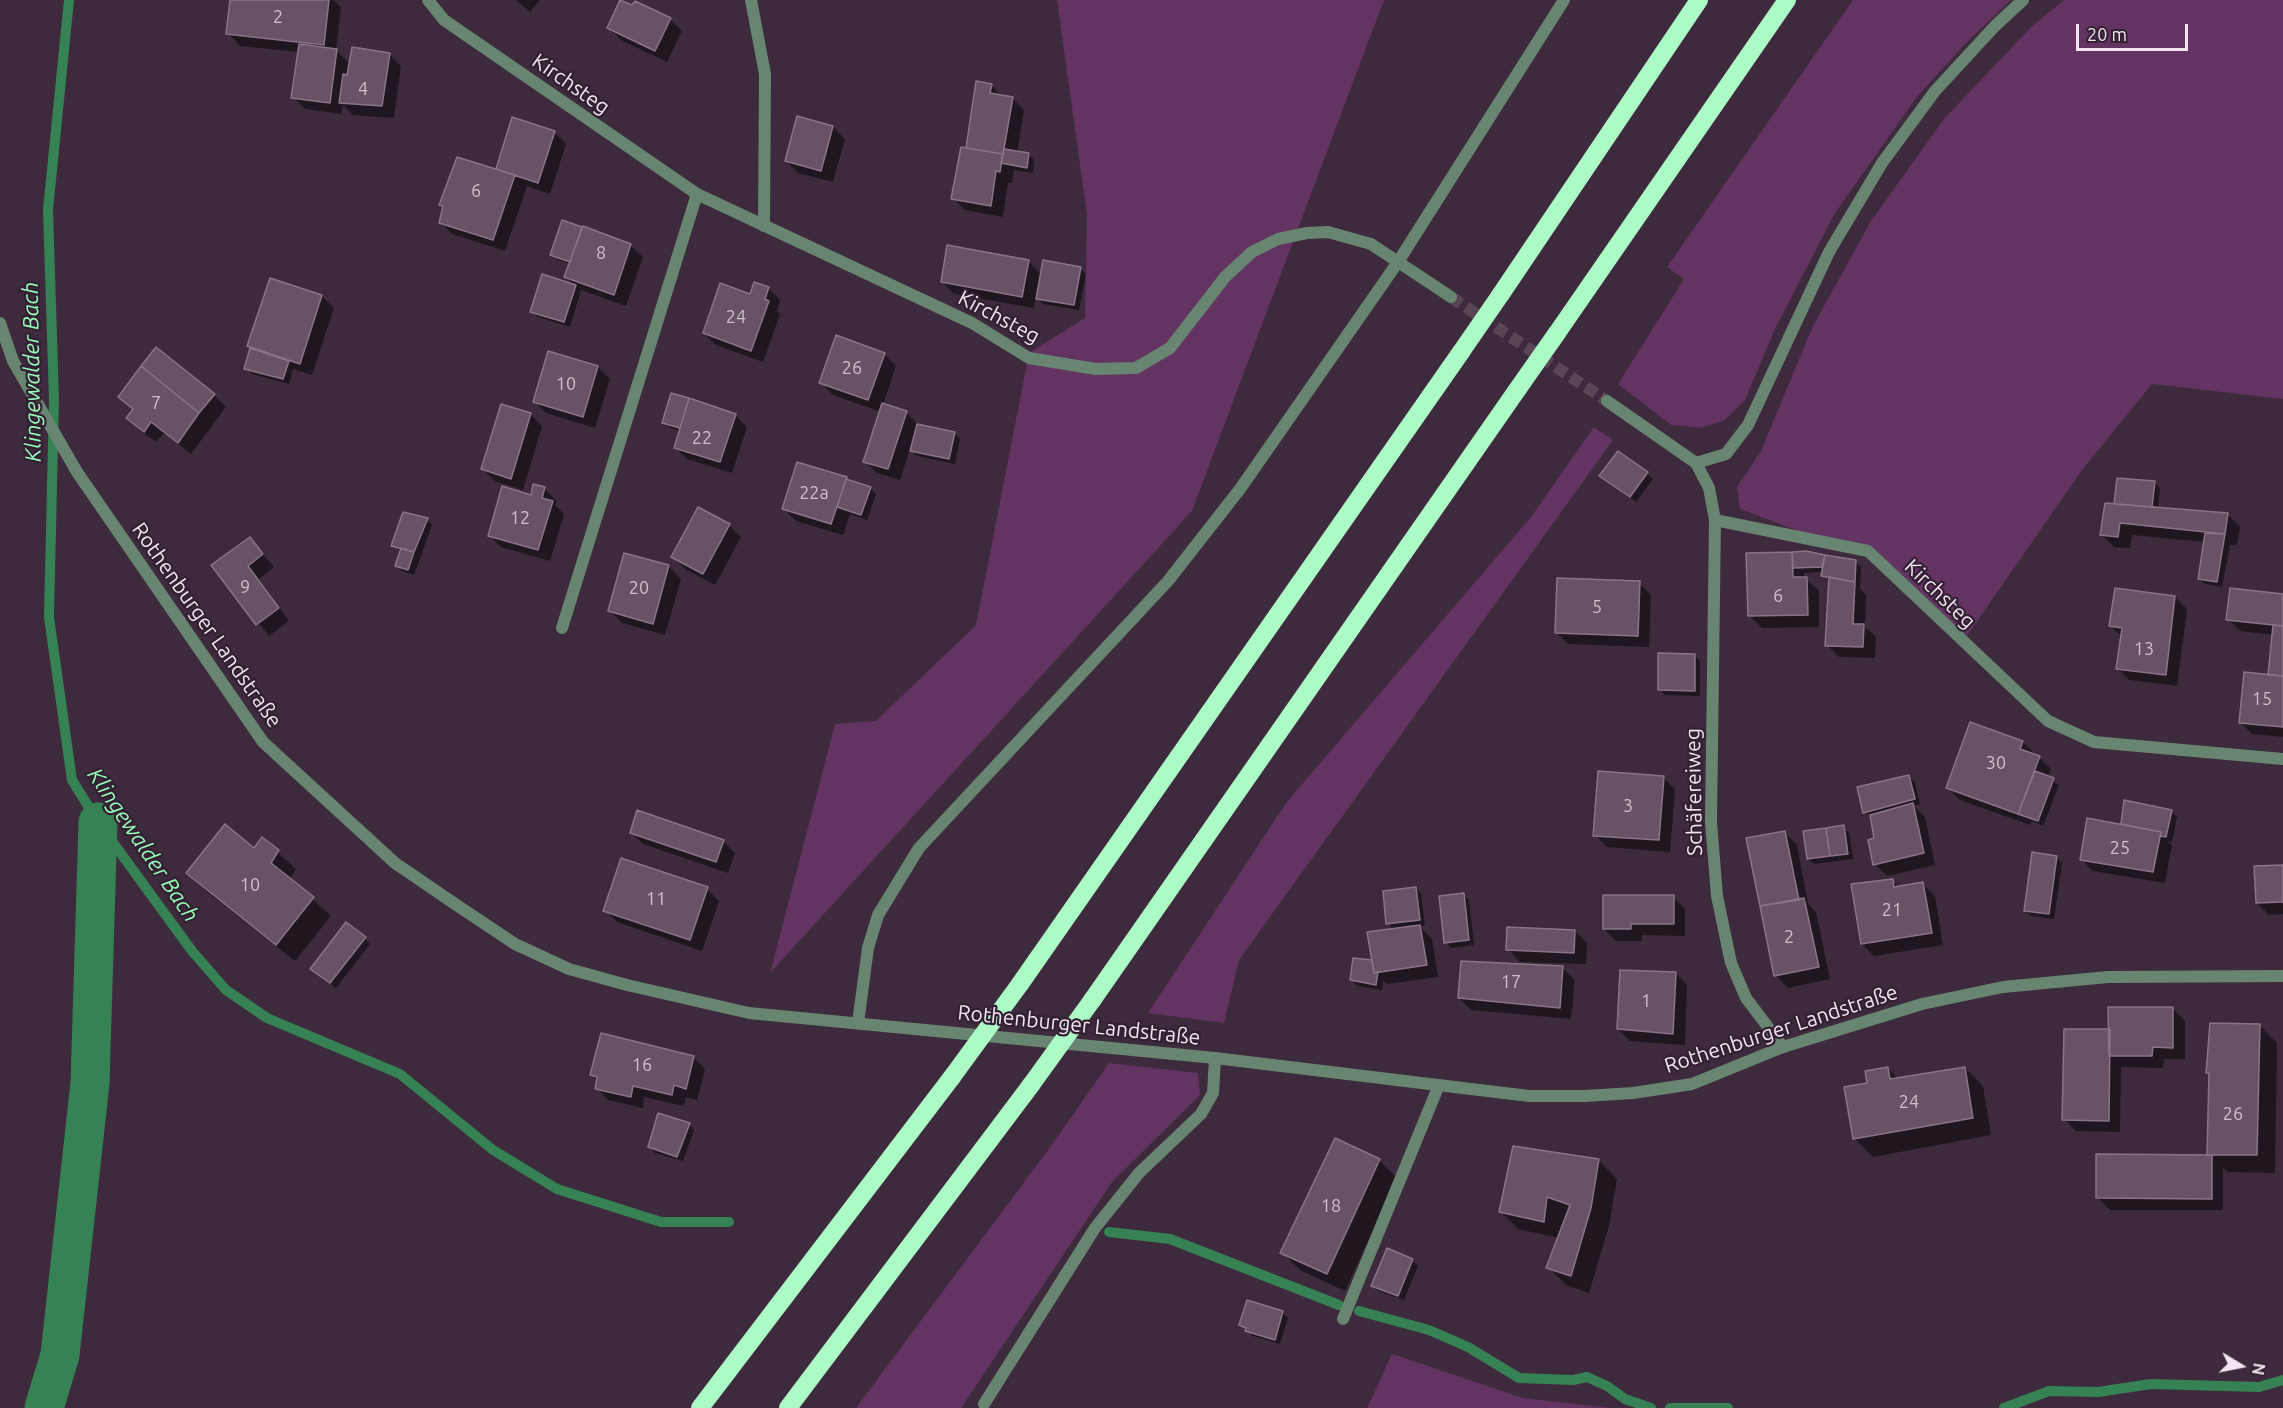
<!DOCTYPE html>
<meta charset="utf-8">
<style>
body{margin:0}
#map{position:relative;width:2283px;height:1408px;overflow:hidden;background:#3d2a3c;font-family:Ubuntu,sans-serif}
canvas{display:block}
.north{position:absolute;left:2211px;top:1336px;width:60px;height:60px;-webkit-text-stroke:4px #332032;paint-order:stroke;rotate:100deg;font-size:16px;font-weight:700;line-height:24px;text-align:center;color:#f2e5f1}
.north::after{content:'';display:block;margin:auto;width:21px;height:27px;background:#f2e5f1;clip-path:polygon(50% 0,100% 100%,50% 72%,0 100%)}
.scale{position:absolute;left:2076px;top:24px;width:112px;height:27px;box-sizing:border-box;border:3px solid #f2e5f1;border-top:0;padding-left:8px;font-size:18px;line-height:21px;white-space:nowrap;color:#f2e5f1;-webkit-text-stroke:4px #332032;paint-order:stroke}
</style>
<div id="map">
<canvas width="2283" height="1408"></canvas>
<div class="north">N</div>
<div class="scale">20 m</div>
</div>
<script>
const g = document.querySelector('canvas').getContext('2d');
g.lineJoin = 'round';
function fillPath(path, color) {
  g.fillStyle = color;
  g.fill(path, 'evenodd');
}
function toPath(rows) {
  const path = new Path2D();
  for (const r of rows) {
    path.moveTo(r[0], r[1]);
    for (let i = 2; i < r.length; i += 2) path.lineTo(r[i], r[i + 1]);
  }
  return path;
}
function strokePath(path, color, width, dash) {
  g.strokeStyle = color;
  g.lineWidth = width;
  g.lineCap = dash ? 'butt' : 'round';
  g.setLineDash(dash || []);
  g.stroke(path);
}
function drawText(font, color, halo, rows, align = 'center') {
  g.font = font + ' Ubuntu,sans-serif';
  g.lineWidth = 4.5;
  g.setLineDash([]);
  g.textBaseline = 'middle';
  g.strokeStyle = halo;
  g.fillStyle = color;
  for (const [text, x, y, turn = 0] of rows) {
    g.save();
    g.translate(x, y);
    g.rotate((+turn || 0) * Math.PI / 180);
    g.textAlign = isNaN(turn) ? turn : align;
    if (halo) g.strokeText(text, 0, 0);
    g.fillText(text, 0, 0);
    g.restore();
  }
}
fillPath(toPath([
 [1057,0,1384,0,1192,511,770,973,835,724,876,721,976,625,1029,353,1085,318,1087,215],
 [1853,0,2011,0,1965,44,1916,98,1835,213,1775,329,1745,400,1725,420,1701,428,1671,425,1618,384,1684,279,1667,267],
 [2064,0,2283,0,2283,399,2152,384,2082,470,1962,643,1868,551,1842,547,1740,509,1737,487,1761,451,1812,328,1871,221,1944,119,2031,27],
 [1594,427,1613,440,1239,960,1224,1023,1148,1013,1286,803,1531,517],
 [1109,1063,1198,1073,1200,1095,1112,1182,961,1408,856,1408,1051,1146],
 [1392,1354,1523,1398,1611,1408,1367,1408]
]), '#633362');
fillPath(toPath([
 [232,0,333,0,341,7,336,50,350,64,389,54,401,66,394,118,353,115,343,105,341,114,305,109,293,97,299,52,240,46,228,33],
 [516,0,540,0,530,12],
 [670,19,682,31,667,62,621,40,609,28],
 [991,85,1002,97,1012,98,1024,110,1017,153,1029,155,1034,160,1033,173,1014,170,1012,183,1008,183,1003,217,965,210,953,198],
 [513,119,554,132,566,144,550,194,527,186,505,251,452,234,440,222,444,208,440,204,497,171],
 [833,127,845,139,833,182,798,173,786,161],
 [563,222,630,245,643,257,626,306,581,290,570,327,538,317,532,311,575,286,566,277,570,264,557,260,552,254],
 [1028,261,1042,275,1080,268,1086,274,1079,310,1043,304,1036,297,1034,308,954,294,942,282],
 [271,280,322,296,334,308,312,375,293,369,289,384,252,374,246,368,251,349,249,346],
 [768,288,780,300,777,311,780,314,763,362,716,345,704,333,751,296],
 [549,352,598,367,610,379,595,428,546,413,534,401],
 [884,354,896,366,883,405,906,412,918,425,955,434,960,439,955,464,917,456,910,449,900,480,877,473,865,461,881,412,833,395,821,383],
 [214,395,226,407,191,454,164,433,156,442,140,430,128,418,133,410,120,397],
 [688,400,735,415,747,427,732,473,687,459,675,447,680,431,670,428,664,423],
 [530,414,542,426,523,490,495,481,483,469],
 [1647,473,1653,479,1636,502,1601,476],
 [846,478,870,488,876,494,867,520,850,514,843,535,796,521,784,509],
 [2154,482,2160,488,2158,509,2228,515,2240,527,2237,545,2230,545,2222,587,2205,584,2199,578,2205,542,2132,535,2130,548,2114,547,2102,535,2116,506],
 [535,486,545,489,557,501,555,505,564,514,550,561,501,547,489,535,532,497],
 [699,509,729,525,741,537,715,585,685,569,673,557],
 [427,520,432,525,414,575,402,571,396,565,401,551,393,545],
 [250,539,274,567,259,579,289,621,269,636,213,566],
 [1806,553,1855,562,1861,567,1860,589,1866,595,1865,627,1876,637,1875,658,1839,657,1827,645,1830,581,1823,572,1804,573,1804,578,1819,590,1819,627,1762,628,1750,616,1791,554],
 [625,554,669,567,681,579,665,635,622,623,610,611],
 [1639,583,1651,595,1649,647,1568,644,1556,632],
 [2283,595,2283,737,2252,734,2240,722,2270,676,2274,635,2240,631,2228,619],
 [2175,597,2187,609,2177,686,2129,680,2117,668,2122,637,2111,626],
 [1695,656,1700,661,1700,696,1665,695,1660,690],
 [1971,724,2023,742,2051,769,2048,778,2059,785,2043,826,2032,821,2030,825,1960,800,1948,788],
 [1663,777,1675,789,1670,852,1607,847,1595,835],
 [1909,777,1915,782,1920,804,1914,806,1925,817,1935,865,1887,876,1875,864,1876,839,1872,817,1864,812],
 [2171,811,2177,817,2172,842,2168,841,2172,845,2165,883,2093,871,2081,859,2125,826,2122,823],
 [1843,827,1849,833,1853,859,1814,864,1808,859],
 [631,832,723,841,735,853,728,873,643,844],
 [1785,833,1797,845,1808,904,1816,912,1830,979,1788,988,1776,976],
 [263,839,296,869,290,879,331,916,295,961,206,891,188,873,254,850],
 [2056,857,2062,863,2054,919,2031,916,2025,911],
 [2283,866,2283,914,2269,915,2257,903],
 [1892,880,1899,887,1923,884,1935,896,1943,945,1874,956,1862,944],
 [1416,888,1421,894,1425,925,1419,926,1432,939,1438,977,1387,984,1383,980,1382,990,1357,986,1352,980,1371,962,1394,930,1388,923],
 [707,889,719,901,702,951,617,922,605,910],
 [1463,894,1469,900,1474,945,1451,948,1446,942],
 [1673,897,1685,909,1685,936,1642,935,1642,941,1616,941,1604,929],
 [1575,931,1587,943,1586,964,1520,962,1508,949],
 [365,939,370,944,336,988,318,974],
 [1563,968,1575,980,1571,1019,1471,1010,1459,998],
 [1675,973,1687,985,1685,1045,1630,1041,1618,1029],
 [2173,1009,2185,1021,2185,1059,2164,1059,2163,1068,2121,1067,2120,1132,2076,1131,2064,1119,2110,1030],
 [2259,1025,2277,1043,2275,1173,2227,1172,2223,1168,2223,1210,2110,1210,2098,1198,2209,1156,2211,1076,2207,1072],
 [693,1057,705,1069,697,1100,686,1097,684,1106,644,1097,643,1108,608,1100,596,1088,598,1082,591,1075],
 [1965,1068,1983,1086,1991,1135,1873,1157,1855,1139,1846,1088,1868,1084,1888,1069,1899,1079],
 [689,1124,694,1130,683,1161,655,1153,649,1147],
 [1336,1140,1379,1160,1397,1178,1345,1291,1300,1270,1282,1252],
 [1599,1161,1617,1179,1609,1226,1589,1293,1566,1285,1548,1267,1559,1238,1518,1229,1500,1211],
 [1412,1260,1418,1266,1404,1300,1378,1291,1372,1286],
 [1282,1312,1288,1318,1280,1344,1253,1336,1241,1325]
]), '#0007');
strokePath(toPath([
 [69,0,48,210,54,400,49,617,72,780,98,822,192,951,226,990,267,1018,400,1074,493,1150,557,1189,661,1222,729,1222],
 [1109,1232,1170,1239,1339,1305],
 [1359,1311,1429,1330,1468,1347,1519,1378,1573,1380,1587,1377,1607,1386,1625,1399,1651,1408],
 [1670,1408,1728,1408],
 [2004,1408,2049,1391,2098,1392,2151,1384,2259,1387,2283,1380]
]), '#368254', 10);
strokePath(toPath([
 [44,1408,60,1355,90,1083,98,822]
]), '#368254', 39);
const building = toPath([
 [230,0,329,0,324,45,226,34,230,0],
 [620,0,632,5,635,1,671,18,655,51,607,28,620,0],
 [299,44,337,49,330,103,291,98,299,44],
 [352,47,390,53,382,106,339,103,343,74,347,75,352,47],
 [976,81,992,84,990,93,1013,97,1003,154,966,148,976,81],
 [797,116,833,126,821,171,785,161,797,116],
 [512,117,555,131,538,183,496,169,512,117],
 [961,147,1003,154,1000,172,996,171,991,206,951,199,961,147],
 [1004,149,1029,153,1027,168,1001,163,1004,149],
 [457,157,515,175,493,240,439,223,443,206,439,205,457,157],
 [562,220,582,227,570,262,550,255,562,220],
 [583,226,631,244,614,295,564,277,583,226],
 [947,245,1029,260,1022,297,941,282,947,245],
 [1043,260,1081,267,1074,305,1036,299,1043,260],
 [542,274,576,285,564,322,530,312,542,274],
 [270,278,322,295,300,364,247,346,270,278],
 [754,282,769,287,765,299,769,301,751,351,703,333,720,283,750,294,754,282],
 [836,335,885,353,868,400,819,383,836,335],
 [156,347,215,394,199,413,141,366,156,347],
 [250,348,289,361,283,379,244,369,250,348],
 [548,351,598,366,583,417,533,402,548,351],
 [141,366,199,413,178,443,151,422,144,432,126,418,133,409,118,397,141,366],
 [671,393,689,398,680,428,662,423,671,393],
 [689,398,736,414,720,462,674,448,689,398],
 [882,403,907,411,888,469,863,462,882,403],
 [501,404,531,413,511,479,481,469,501,404],
 [917,424,955,432,949,459,910,451,917,424],
 [1618,451,1648,472,1630,497,1599,476,1618,451],
 [797,462,847,477,831,524,782,509,797,462],
 [2117,478,2155,481,2152,507,2114,504,2117,478],
 [846,479,871,487,861,515,837,507,846,479],
 [533,484,545,487,542,498,553,501,538,550,488,536,502,486,531,495,533,484],
 [2105,503,2228,513,2225,534,2120,523,2118,537,2100,535,2105,503],
 [698,507,730,524,703,574,671,557,698,507],
 [403,512,428,518,414,552,391,546,403,512],
 [2205,533,2225,534,2217,582,2198,579,2205,533],
 [250,537,263,554,248,566,279,608,256,625,211,565,250,537],
 [401,548,414,552,408,570,395,566,401,548],
 [1806,551,1825,555,1822,567,1793,568,1792,552,1806,551],
 [1792,552,1793,577,1807,577,1808,615,1748,616,1746,553,1792,552],
 [624,553,669,565,653,624,608,611,624,553],
 [1825,555,1856,560,1855,582,1821,576,1825,555],
 [1829,577,1855,582,1853,624,1864,624,1863,647,1825,646,1829,577],
 [1557,578,1640,581,1638,636,1555,633,1557,578],
 [2115,588,2175,596,2166,675,2116,669,2122,628,2109,626,2115,588],
 [2230,588,2283,594,2283,626,2226,620,2230,588],
 [2273,625,2283,626,2283,676,2268,675,2273,625],
 [1658,653,1695,654,1695,691,1658,690,1658,653],
 [2244,672,2283,676,2283,727,2239,723,2244,672],
 [1970,722,2023,741,2020,749,2040,756,2018,814,1946,788,1970,722],
 [1598,771,1664,776,1659,840,1593,836,1598,771],
 [2035,771,2054,778,2038,821,2018,814,2035,771],
 [1909,775,1915,799,1863,813,1857,787,1909,775],
 [2124,800,2172,810,2166,837,2160,836,2161,832,2121,824,2124,800],
 [1913,803,1924,853,1873,865,1868,840,1874,838,1870,815,1913,803],
 [637,810,724,840,716,862,630,833,637,810],
 [2087,818,2161,832,2153,872,2080,860,2087,818],
 [225,824,254,848,262,837,279,850,271,863,314,897,276,945,186,873,225,824],
 [1844,825,1848,854,1830,856,1826,828,1844,825],
 [1826,828,1830,856,1807,859,1803,831,1826,828],
 [1785,831,1799,900,1760,906,1746,838,1785,831],
 [2032,852,2057,856,2049,914,2024,911,2032,852],
 [621,858,708,887,690,940,603,911,621,858],
 [2283,865,2283,902,2256,903,2254,866,2283,865],
 [1893,879,1894,887,1923,882,1932,933,1861,944,1851,884,1893,879],
 [1416,887,1420,920,1386,924,1383,891,1416,887],
 [1464,893,1469,940,1444,943,1439,896,1464,893],
 [1603,895,1674,895,1674,924,1631,924,1631,929,1603,929,1603,895],
 [1804,898,1819,967,1774,976,1760,906,1804,898],
 [346,922,366,937,330,983,310,969,346,922],
 [1420,925,1427,965,1374,973,1367,932,1420,925],
 [1507,927,1575,930,1574,953,1506,950,1507,927],
 [1353,958,1372,960,1374,973,1378,972,1376,985,1350,980,1353,958],
 [1461,961,1563,966,1560,1008,1458,998,1461,961],
 [1620,970,1676,972,1673,1034,1617,1029,1620,970],
 [2108,1007,2173,1007,2173,1048,2153,1047,2152,1056,2109,1056,2108,1007],
 [2210,1023,2260,1024,2257,1155,2207,1155,2209,1073,2206,1073,2210,1023],
 [2064,1029,2110,1029,2109,1121,2062,1120,2064,1029],
 [601,1033,694,1056,686,1089,674,1085,672,1095,633,1086,631,1097,595,1089,597,1077,590,1075,601,1033],
 [1888,1067,1890,1079,1965,1067,1973,1118,1853,1139,1844,1087,1867,1083,1865,1071,1888,1067],
 [658,1113,690,1123,677,1157,648,1147,658,1113],
 [1335,1138,1380,1159,1327,1274,1280,1253,1335,1138],
 [1513,1146,1599,1159,1591,1208,1571,1276,1546,1268,1570,1205,1547,1197,1544,1222,1499,1212,1513,1146],
 [2096,1154,2212,1155,2212,1199,2096,1198,2096,1154],
 [1387,1248,1413,1259,1398,1296,1371,1286,1387,1248],
 [1247,1300,1283,1311,1275,1340,1245,1331,1246,1328,1239,1325,1247,1300]
]);
fillPath(building, '#675266');
strokePath(building, '#8b7489', 1.5);
strokePath(toPath([
 [1451,297,1607,401]
]), '#584657', 12, [12, 6]);
strokePath(toPath([
 [751,0,765,74,764,226],
 [1696,463,1726,454,1748,425,1829,252,1882,163,1935,91,1995,26,2023,0],
 [858,1023,868,948,878,915,919,848,1168,581,1240,489,1398,262,1564,0]
]), '#678570', 12);
strokePath(toPath([
 [428,0,444,20,697,194,972,323,1029,358,1096,369,1136,368,1170,348,1225,277,1252,252,1278,239,1307,233,1328,232,1371,244,1451,297],
 [1607,401,1696,463,1709,488,1715,520,1711,822,1717,896,1731,963,1746,998,1783,1047],
 [1715,520,1868,551,2048,721,2094,742,2283,759],
 [562,628,697,194],
 [1343,1319,1439,1085],
 [984,1404,1095,1228,1139,1173,1201,1114,1213,1093,1215,1058]
]), '#678570', 12);
strokePath(toPath([
 [0,323,13,361,77,472,263,742,395,863,458,906,515,944,569,969,627,985,749,1013,1215,1058,1529,1096,1585,1096,1633,1093,1692,1084,1783,1047,1922,1004,2003,987,2108,977,2283,976]
]), '#678570', 12);
strokePath(toPath([
 [1501,294,1699,0],
 [1557,333,1787,0],
 [1020,984,1461,352],
 [1093,999,1517,390],
 [700,1408,952,1077],
 [788,1408,1031,1085]
]), '#acfac5', 18);
strokePath(toPath([
 [1461,352,1501,294],
 [1517,390,1557,333],
 [952,1077,1020,984],
 [1031,1085,1093,999]
]), '#acfac5', 18);
drawText('18px', '#cfc0ce', null, [
 ["2",278,17],
 ["4",363,89],
 ["6",476,191],
 ["8",601,253],
 ["24",736,317],
 ["26",852,368],
 ["10",566,384],
 ["7",156,403],
 ["22",702,438],
 ["22a",814,493],
 ["12",520,518],
 ["9",245,587],
 ["20",639,588],
 ["6",1778,596],
 ["5",1597,607],
 ["13",2144,649],
 ["15",2262,699],
 ["30",1996,763],
 ["3",1628,806],
 ["25",2120,848],
 ["10",250,885],
 ["11",656,899],
 ["21",1892,910],
 ["2",1789,937],
 ["17",1511,982],
 ["1",1646,1001],
 ["16",642,1065],
 ["24",1909,1102],
 ["26",2233,1114],
 ["18",1331,1206]
]);
drawText('21px', '#f2e5f1', '#332032', [
 ["Kirchsteg",571,84,35],
 ["Kirchsteg",999,317,28],
 ["Kirchsteg",1940,594,44],
 ["Rothenburger Landstraße",207,625,55],
 ["Schäfereiweg",1694,792,-91],
 ["Rothenburger Landstraße",1079,1025,6],
 ["Rothenburger Landstraße",1781,1029,-18]
]);
drawText('italic 22px', '#96fdb9', '#332032', [
 ["Klingewalder Bach",32,372,-91],
 ["Klingewalder Bach",143,845,56]
]);
</script>
